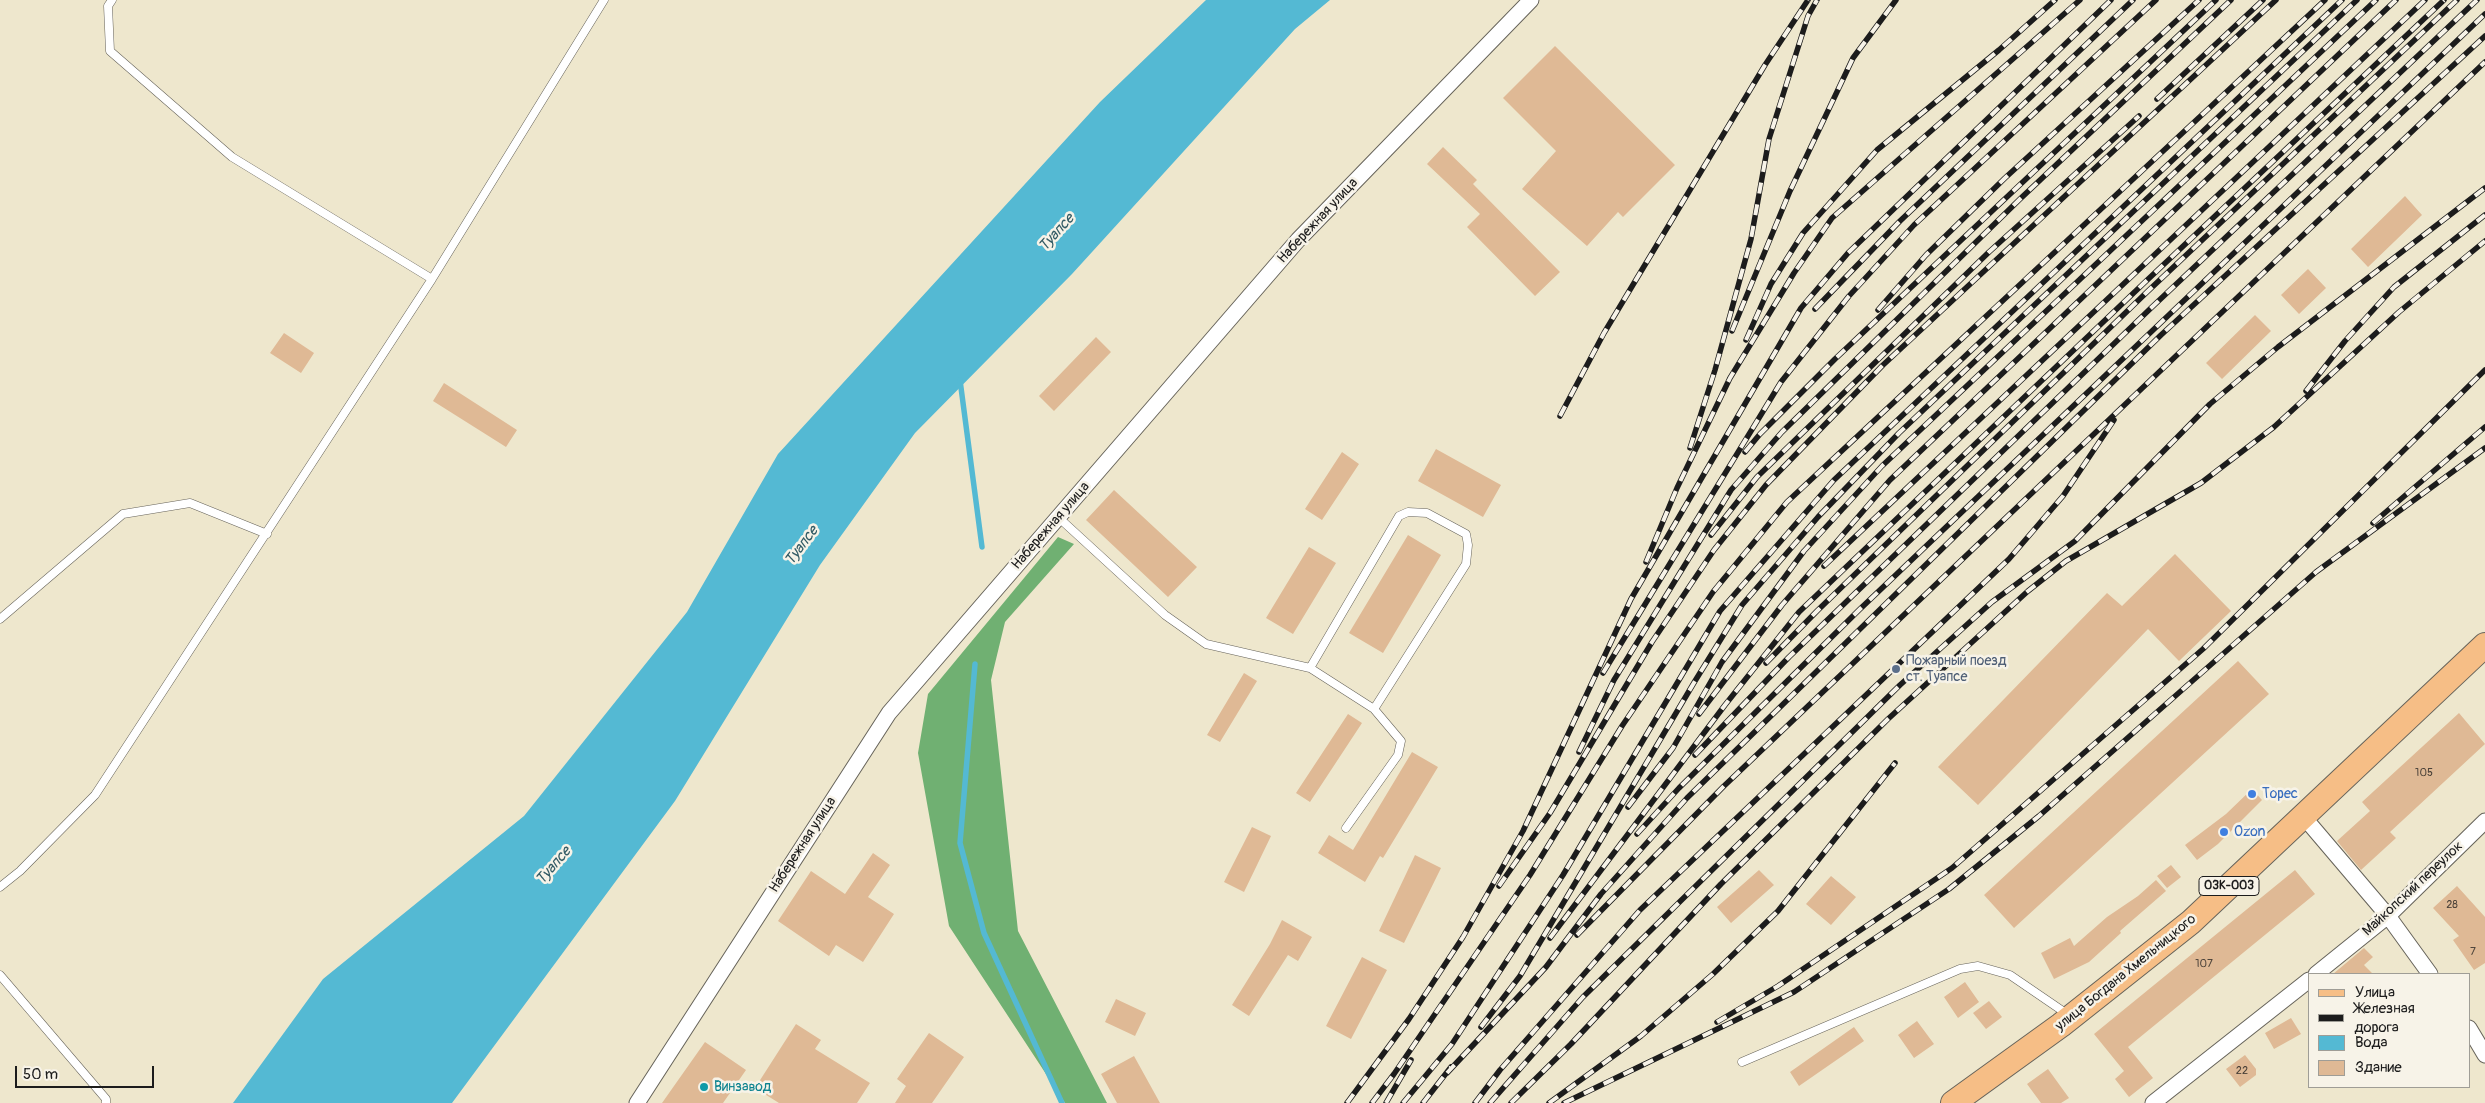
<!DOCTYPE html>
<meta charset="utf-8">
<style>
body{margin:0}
#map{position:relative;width:2485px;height:1103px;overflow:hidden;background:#eee7cd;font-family:Pangolin,sans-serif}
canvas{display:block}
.legend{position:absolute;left:2308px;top:973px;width:162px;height:115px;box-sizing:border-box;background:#f7f3e8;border:1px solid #9f9d96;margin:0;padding:6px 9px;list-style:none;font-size:15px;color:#1c1c1c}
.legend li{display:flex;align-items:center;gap:10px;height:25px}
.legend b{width:25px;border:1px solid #9f9d96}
.scale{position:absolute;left:15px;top:1066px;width:139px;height:22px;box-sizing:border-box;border:2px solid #1c1c1c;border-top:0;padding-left:6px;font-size:15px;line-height:18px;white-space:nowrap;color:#1c1c1c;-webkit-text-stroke:4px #f7f3e8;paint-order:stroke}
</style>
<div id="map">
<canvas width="2485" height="1103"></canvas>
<ul class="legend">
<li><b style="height:6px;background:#f6be86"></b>Улица</li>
<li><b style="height:6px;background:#1c1c1c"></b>Железная дорога</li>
<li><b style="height:14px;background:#54b9d3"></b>Вода</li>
<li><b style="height:14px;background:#dfb995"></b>Здание</li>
</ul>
<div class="scale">50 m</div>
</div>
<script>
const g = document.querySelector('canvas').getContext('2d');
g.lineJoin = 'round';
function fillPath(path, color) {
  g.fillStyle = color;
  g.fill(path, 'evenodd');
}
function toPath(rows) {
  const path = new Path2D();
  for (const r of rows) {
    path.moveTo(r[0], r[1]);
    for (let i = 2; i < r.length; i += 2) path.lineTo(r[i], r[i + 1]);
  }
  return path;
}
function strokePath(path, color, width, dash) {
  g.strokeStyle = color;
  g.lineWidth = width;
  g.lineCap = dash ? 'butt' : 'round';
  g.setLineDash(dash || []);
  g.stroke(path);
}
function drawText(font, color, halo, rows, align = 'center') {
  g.font = font + ' Pangolin,sans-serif';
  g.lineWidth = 5;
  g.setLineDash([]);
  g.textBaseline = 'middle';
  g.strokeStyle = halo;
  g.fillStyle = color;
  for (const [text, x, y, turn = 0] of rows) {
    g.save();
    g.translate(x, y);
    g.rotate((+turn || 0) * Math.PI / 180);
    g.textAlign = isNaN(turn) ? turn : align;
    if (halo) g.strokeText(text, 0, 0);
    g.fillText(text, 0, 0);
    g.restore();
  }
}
fillPath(toPath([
 [1058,537,1074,544,1005,622,991,680,1018,931,1107,1103,1065,1103,949,926,918,753,928,694]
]), '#70b072');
fillPath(toPath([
 [1206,0,1330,0,1295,29,1072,274,915,433,820,565,675,801,452,1103,233,1103,323,979,524,816,687,612,778,454,1100,102]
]), '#54b9d3');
strokePath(toPath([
 [960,380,982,547],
 [975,664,960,843,984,933,1062,1103]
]), '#54b9d3', 5.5);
fillPath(toPath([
 [1555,46,1675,165,1623,217,1618,212,1587,246,1522,189,1556,151,1503,98],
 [1443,147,1477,180,1473,184,1560,272,1535,296,1467,227,1480,214,1427,164],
 [2405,196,2422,215,2368,267,2351,249],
 [2308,269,2326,288,2299,314,2281,295],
 [2255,315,2271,331,2222,379,2206,363],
 [284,333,314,353,301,373,270,353],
 [1096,337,1111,352,1054,411,1039,396],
 [444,383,517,430,506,447,433,401],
 [1436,449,1501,485,1483,517,1418,481],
 [1342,452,1359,464,1322,520,1305,509],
 [1114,490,1197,567,1168,597,1086,520],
 [1408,535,1441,555,1383,653,1349,633],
 [1309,547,1336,563,1293,634,1266,618],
 [2175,554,2231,611,2179,661,2148,629,1978,805,1938,767,2107,593,2122,606],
 [2238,661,2269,694,2014,928,1984,895],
 [1244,673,1257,681,1220,742,1207,735],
 [2459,713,2485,744,2390,832,2396,838,2361,870,2337,841,2370,811,2362,802],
 [1348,714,1362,723,1310,802,1296,793],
 [1412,752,1438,767,1383,858,1380,856,1365,882,1318,853,1329,835,1353,850],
 [2252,789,2262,800,2218,844,2197,860,2185,845,2226,814],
 [1252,827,1271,836,1244,892,1224,882],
 [873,853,890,865,868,897,894,914,863,962,836,945,829,956,778,921,811,871,845,894],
 [1415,855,1441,868,1404,943,1379,931],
 [2171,865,2181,877,2167,888,2157,876],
 [1759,870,1774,885,1731,923,1717,907],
 [2295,870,2315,894,2128,1047,2153,1078,2129,1097,2115,1079,2124,1071,2094,1034],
 [1831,876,1856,897,1831,925,1806,904],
 [2156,880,2166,891,2120,931,2121,933,2089,962,2054,979,2041,953,2070,938,2074,946,2107,917,2138,896],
 [2457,886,2485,917,2485,963,2474,970,2453,940,2459,936,2433,908],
 [1282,920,1312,937,1298,961,1288,955,1249,1016,1232,1005,1270,944],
 [2364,948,2373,957,2364,965,2373,974,2333,974],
 [1362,957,1387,970,1351,1039,1326,1026],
 [1965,982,1979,1002,1958,1018,1944,997],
 [1116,999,1146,1013,1135,1036,1105,1022],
 [1989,1001,2002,1017,1986,1029,1973,1013],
 [2291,1018,2301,1034,2274,1049,2265,1033],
 [1917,1021,1934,1044,1914,1058,1898,1035],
 [796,1024,821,1040,815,1049,870,1083,857,1103,779,1103,755,1088],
 [1854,1027,1864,1041,1799,1086,1790,1072],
 [929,1033,964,1057,932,1103,895,1103,906,1086,897,1079],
 [705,1042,746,1070,723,1103,662,1103],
 [2245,1055,2256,1069,2256,1075,2240,1087,2226,1069],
 [1134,1056,1160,1103,1117,1103,1101,1074],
 [2048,1069,2069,1098,2061,1103,2041,1103,2027,1084]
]), '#dfb995');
const lane = toPath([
 [112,0,108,6,110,51,232,157,432,279],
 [1058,517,1165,615,1206,644,1310,668,1374,709,1401,741,1398,755,1346,828],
 [0,619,123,514,190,503,267,534],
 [1310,668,1399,516,1408,512,1427,513,1466,534,1468,545,1466,564,1374,709],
 [0,887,20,871,95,795,432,279,604,0],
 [0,975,106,1099,106,1103],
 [1742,1062,1960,969,1978,966,2010,975,2070,1016]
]);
const street = toPath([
 [2303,816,2388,916,2430,974],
 [2316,974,2388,916,2485,821],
 [2469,1028,2485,1055],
 [637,1103,889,713,1298,240,1531,0],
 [2153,1103,2309,980]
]);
const primary = toPath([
 [1953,1103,2061,1025,2191,922,2485,645]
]);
strokePath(lane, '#66635a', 9);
strokePath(street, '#66635a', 17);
strokePath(primary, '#66635a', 26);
strokePath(lane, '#fff', 8);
strokePath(street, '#fff', 15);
strokePath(primary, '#f6be86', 24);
const rail = toPath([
 [2157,99,2263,0],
 [1815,309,1900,221,2133,0],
 [1878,310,1926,255,2005,178,2199,0],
 [1732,331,1790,191,1853,58,1896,0],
 [1746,340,1771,284,1803,233,1877,150,1999,50,2055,0],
 [2306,391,2345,341,2394,287,2485,215],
 [1560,416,1604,333,1765,65,1808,0],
 [1690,448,1715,370,1751,239,1769,139,1808,16,1817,0],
 [1745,452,1760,434,1835,359,2216,0],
 [2373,523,2485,427],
 [1711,535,1757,477,1989,252,2139,116],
 [1646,562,1677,488,1730,378,1794,273,1832,218,2080,0],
 [1824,566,2425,0],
 [1766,663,1818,610,2147,292,2457,0],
 [1603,673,1781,382,1849,296,1914,225,2156,0],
 [1699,714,1782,605,1890,480,2396,0],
 [1579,752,1614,680,1731,490,1782,432,2020,199,2231,0],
 [1695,755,1789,657,2151,308,2477,0],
 [1628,807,1673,748,1722,662,1804,551,1882,466,2376,0],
 [1637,834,1679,788,1859,610,2485,14],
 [1499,886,1550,813,1652,642,1714,550,1766,485,1883,365,2276,0],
 [1577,935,1724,786,2485,62],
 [1550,938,1725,705,1799,612,2143,284,2444,0],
 [1717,1022,1778,986,1952,868,2203,649,2485,370],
 [1481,1027,1520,976,1695,681,1742,605,1818,517,1899,433,2357,0],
 [1447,1073,1546,967,1601,894,1687,798,2161,335,2485,36],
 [1347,1103,1409,1019,1463,937,1523,831,1631,599,1801,308,1848,253,2111,0],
 [1372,1103,1394,1074,1530,875,1622,726,1713,592,1787,502,2325,0],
 [1386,1103,1411,1060],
 [1403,1103,1452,1044,1563,875,1720,611,1834,480,2342,0],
 [1423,1103,1451,1067],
 [1475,1103,1500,1070,1640,910,2009,559,2063,496,2114,420],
 [1490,1103,1583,997,1900,685,1992,602,2075,541,2210,404,2278,347,2485,188],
 [1511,1103,1571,1044,1721,884,1888,719,2028,591,2066,561,2201,483,2274,427,2399,312,2485,241],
 [1549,1103,1641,1036,1713,974,1778,911,1895,763],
 [1564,1103,1794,992,1949,889,2039,816,2316,572,2485,448]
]);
strokePath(rail, '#1c1c1c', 5.5);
strokePath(rail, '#f7f3e8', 4, [11]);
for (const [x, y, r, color] of [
 [1896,669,5,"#5c6f8a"],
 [2252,794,5,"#3f7fe0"],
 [2224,832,5,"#3f7fe0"],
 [704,1087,5,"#0f9aa8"]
]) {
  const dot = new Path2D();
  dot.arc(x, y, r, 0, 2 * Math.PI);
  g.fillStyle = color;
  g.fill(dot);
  strokePath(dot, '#f7f3e8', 2);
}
drawText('11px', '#4d433a', null, [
 ["105",2424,773],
 ["28",2452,905],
 ["7",2473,952],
 ["107",2204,964],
 ["22",2242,1071]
]);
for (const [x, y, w] of [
 [2229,886,60]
]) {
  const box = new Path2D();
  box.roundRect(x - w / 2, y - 9.5, w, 19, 4);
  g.fillStyle = '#f7f3e8';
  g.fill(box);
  strokePath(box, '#1c1c1c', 1);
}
drawText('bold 12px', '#1c1c1c', null, [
 ["03К-003",2229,886]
]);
drawText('14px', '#1c1c1c', '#f7f3e8', [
 ["Набережная улица",1318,221,-47],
 ["Набережная улица",1051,526,-49],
 ["Набережная улица",803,845,-57],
 ["Майкопский переулок",2413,889,-43],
 ["улица Богдана Хмельницкого",2126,973,-39]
]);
drawText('14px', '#4e5e75', '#f7f3e8', [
 ["Пожарный поезд",1906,661],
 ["ст. Туапсе",1906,677]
], 'left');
drawText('14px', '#366cbe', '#f7f3e8', [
 ["Торес",2262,794],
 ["Ozon",2234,832]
], 'left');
drawText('14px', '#0d838f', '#f7f3e8', [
 ["Винзавод",714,1087]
], 'left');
drawText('italic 15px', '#325b65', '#f7f3e8', [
 ["Туапсе",1057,233,-48],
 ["Туапсе",802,546,-53],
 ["Туапсе",554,866,-49]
]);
</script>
